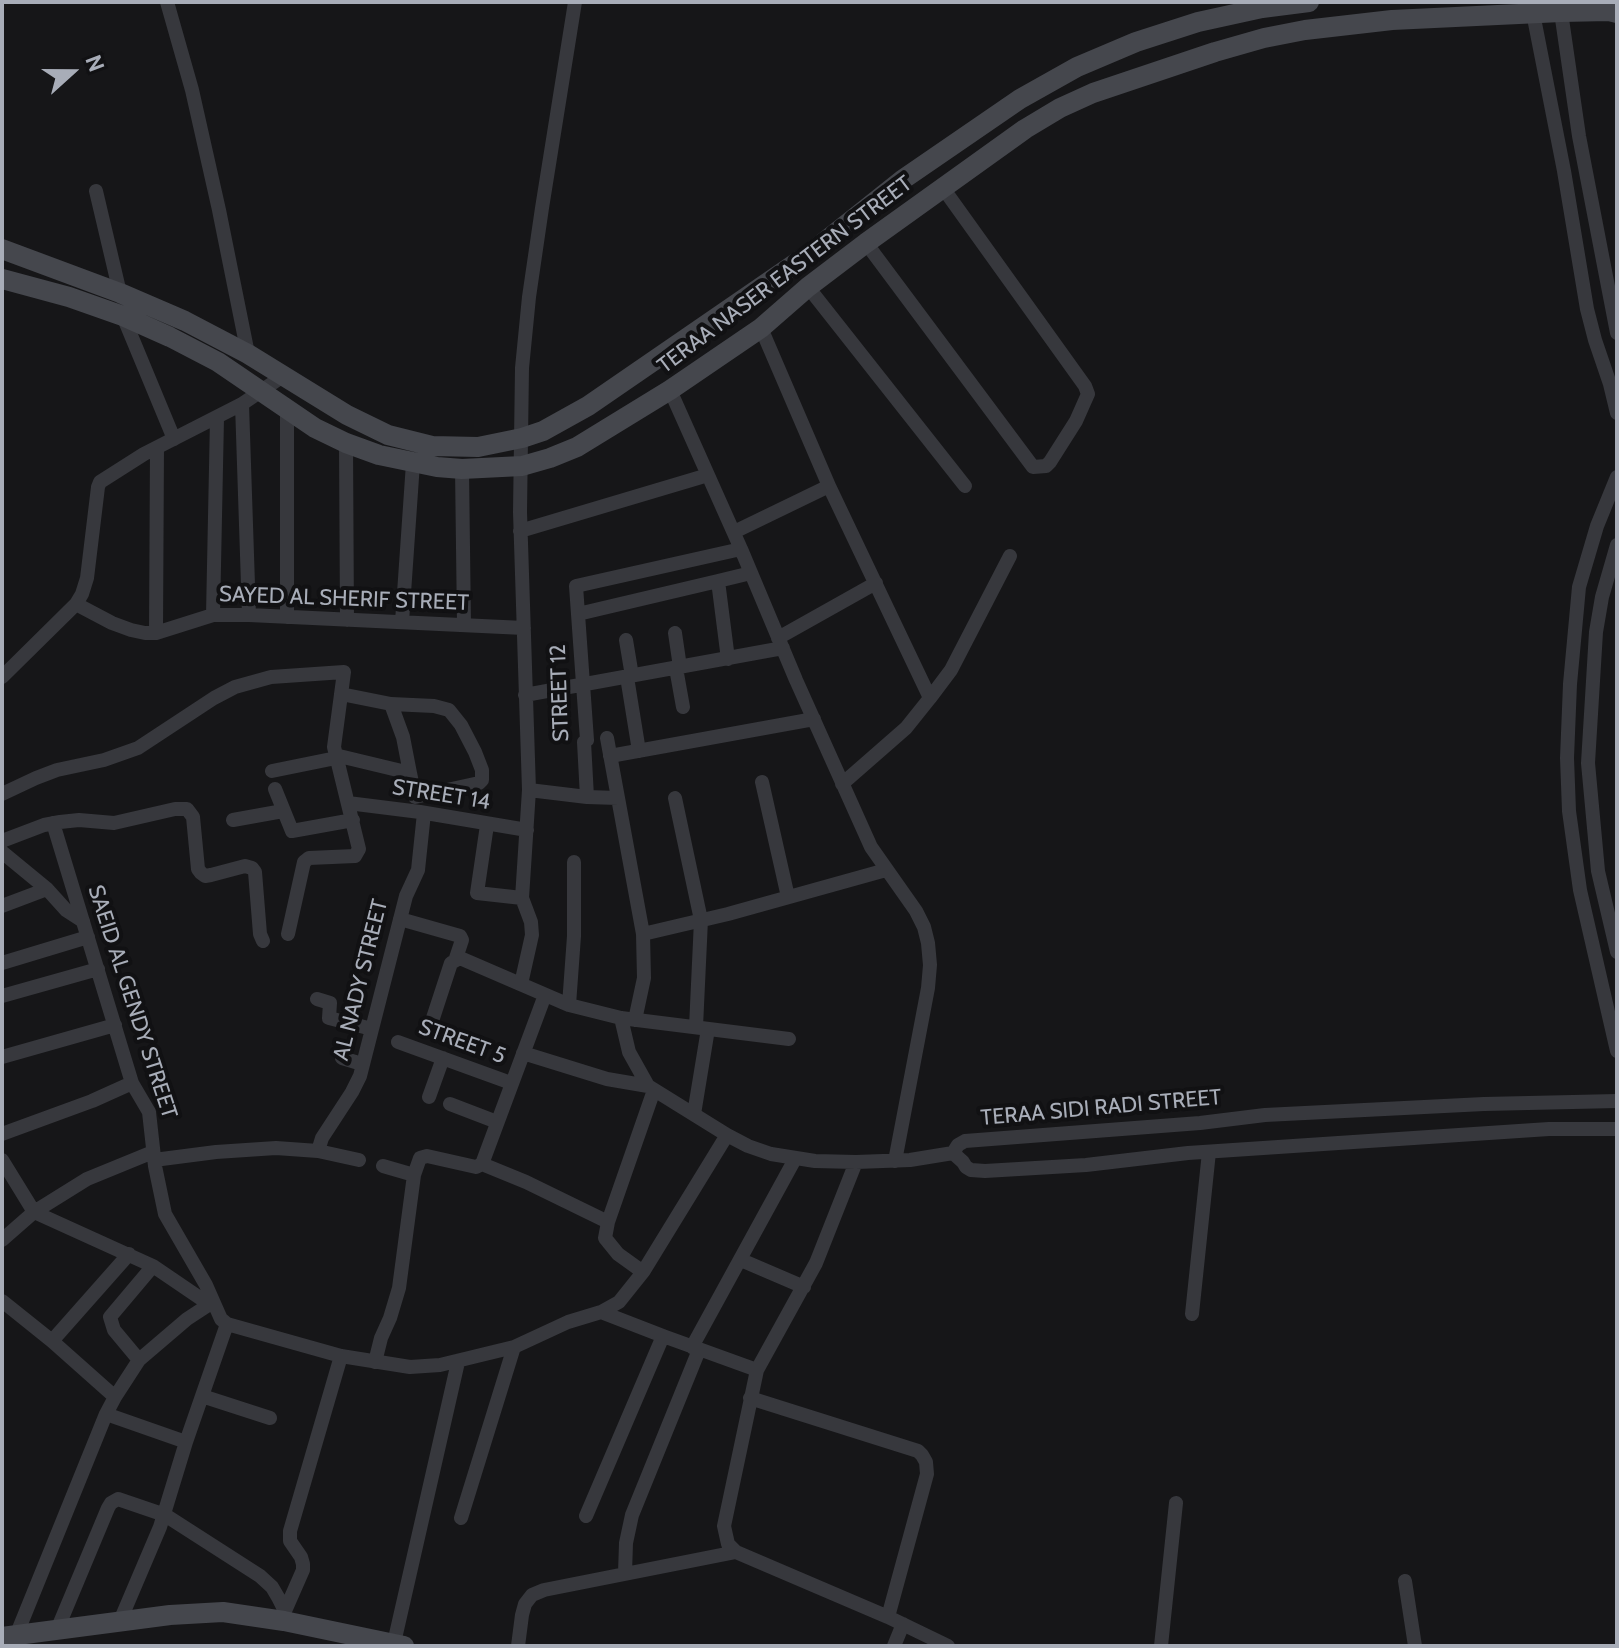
<!DOCTYPE html>
<style>
body{margin:0}
#map{position:relative;width:1619px;height:1648px;overflow:hidden;background:#161618;font-family:Cabin,sans-serif}
canvas{display:block}
.frame{position:absolute;inset:0;border:4px solid #a8adb8;pointer-events:none}
.north{position:absolute;left:32px;top:32px;width:80px;height:80px;-webkit-text-stroke:6px #111113;paint-order:stroke;rotate:69deg;font-size:22px;font-weight:700;line-height:32px;text-align:center;color:#a8adb8}
.north::after{content:'';display:block;margin:auto;width:28px;height:36px;background:#a8adb8;clip-path:polygon(50% 0,100% 100%,50% 72%,0 100%)}
</style>
<div id="map">
<canvas width="1619" height="1648"></canvas>
<div class="frame"></div>
<div class="north">N</div>
</div>
<script>
const g = document.querySelector('canvas').getContext('2d');
g.lineJoin = 'round';
function toPath(rows) {
  const path = new Path2D();
  for (const r of rows) {
    path.moveTo(r[0], r[1]);
    for (let i = 2; i < r.length; i += 2) path.lineTo(r[i], r[i + 1]);
  }
  return path;
}
function strokePath(path, color, width, dash) {
  g.strokeStyle = color;
  g.lineWidth = width;
  g.lineCap = dash ? 'butt' : 'round';
  g.setLineDash(dash || []);
  g.stroke(path);
}
function drawText(font, color, halo, rows, align = 'center') {
  g.font = font + ' Cabin,sans-serif';
  g.lineWidth = 8;
  g.setLineDash([]);
  g.textBaseline = 'middle';
  g.strokeStyle = halo;
  g.fillStyle = color;
  for (const [text, x, y, turn = 0] of rows) {
    g.save();
    g.translate(x, y);
    g.rotate((+turn || 0) * Math.PI / 180);
    g.textAlign = isNaN(turn) ? turn : align;
    if (halo) g.strokeText(text, 0, 0);
    g.fillText(text, 0, 0);
    g.restore();
  }
}
strokePath(toPath([
 [167,2,192,90,219,210,248,354],
 [575,2,542,208,529,297,522,368,520,512,529,790,587,797,618,798],
 [1561,12,1579,136,1617,333],
 [1533,13,1564,171,1587,309,1595,340,1610,384,1617,413],
 [96,191,120,293],
 [866,243,1033,467,1046,466,1050,462,1076,421,1088,394,1085,386,943,188],
 [808,287,965,486],
 [123,316,174,439],
 [761,328,829,486,930,698],
 [670,390,741,549,796,680,871,847,916,911,924,927,928,943,930,965,928,988,895,1161],
 [242,404,249,615],
 [287,409,287,617],
 [346,443,347,620],
 [462,469,464,625],
 [1617,477,1597,526,1579,587,1570,684,1567,758,1569,811,1580,890,1617,1051],
 [520,531,708,475],
 [734,532,829,486],
 [1617,545,1602,597,1596,632,1588,763,1598,871,1617,952],
 [76,604,112,623,131,630,145,633,156,633,213,615,249,615,524,628],
 [578,614,718,581],
 [213,615,217,418],
 [402,622,413,463],
 [156,633,157,448],
 [675,633,680,667],
 [778,638,876,583],
 [626,640,632,676],
 [728,659,718,581,751,573],
 [676,668,683,707],
 [2,677,76,604,82,594,87,578,98,487,100,482,144,454,242,404,283,376],
 [627,677,639,751],
 [341,694,391,704,403,737,410,773],
 [525,695,783,648],
 [607,738,643,934,644,978,635,1020],
 [335,755,410,773,415,797,479,783,482,780,482,770,475,752,461,725,449,710,434,706,391,704],
 [610,756,814,719],
 [272,771,336,758],
 [762,782,788,897],
 [842,784,906,728,930,698,951,670,1010,556],
 [275,789,292,831,353,820],
 [2,794,36,778,57,770,104,760,138,748,214,698,235,687,271,677,344,672,334,747,359,849,355,856,309,858,304,862,288,934],
 [587,797,584,742,587,740,576,586,741,549],
 [675,798,701,920,696,1027],
 [348,803,420,812,527,830],
 [233,820,283,811],
 [53,823,132,1083,149,1112,155,1166,165,1214,206,1285,221,1319,227,1324],
 [487,825,477,893,522,898],
 [2,841,44,825,60,822,79,820,114,823,175,809,187,809,193,817,198,869,201,873,205,876,211,875,245,866,252,868,255,872,260,934,263,941],
 [2,852,47,889,66,910,83,921],
 [2,906,47,889],
 [400,919,460,936,462,940,456,958],
 [643,934,728,914,886,870],
 [2,963,88,937],
 [521,984,532,935,531,922,522,898,529,790],
 [2,996,98,969],
 [317,999,330,1003,329,1018,372,1029],
 [569,1005,574,936,574,862],
 [433,1018,451,963,460,958,569,1005,621,1018,789,1039],
 [621,1018,629,1052,648,1086],
 [398,1042,511,1083],
 [523,1053,607,1079,648,1086,727,1135,748,1146,771,1154,815,1161,856,1162,910,1160,953,1153,958,1145,965,1141,1200,1123,1265,1115,1484,1104,1617,1101],
 [2,1057,115,1025],
 [342,1058,362,1064],
 [429,1097,443,1058],
 [450,1104,497,1122],
 [694,1114,708,1029],
 [2,1134,92,1101,132,1083],
 [318,1151,322,1138,352,1092,360,1076,406,896,418,870,424,813],
 [953,1153,963,1162,966,1167,971,1170,985,1171,1086,1165,1188,1153,1549,1129,1617,1129],
 [2,1160,34,1212,153,1266,200,1298,213,1302],
 [154,1160,216,1152,276,1148,318,1151,359,1160],
 [482,1164,545,995],
 [383,1166,414,1175,420,1158,427,1156,476,1167,482,1164,526,1182,608,1222,605,1238,618,1254,643,1272],
 [608,1222,654,1090],
 [2,1240,34,1212,87,1179,153,1152],
 [741,1260,804,1287],
 [2,1301,52,1341,115,1397],
 [601,1312,663,1336,757,1370,724,1526,728,1544,736,1552,888,1617,948,1646],
 [1192,1314,1209,1152],
 [227,1324,341,1356,410,1367,440,1365,514,1347,568,1322,601,1312,619,1302,643,1272,727,1135],
 [52,1341,129,1254],
 [692,1347,795,1159],
 [139,1360,114,1330,110,1317,153,1266],
 [375,1362,381,1338,390,1318,399,1288,414,1175],
 [757,1370,816,1263,856,1162],
 [202,1396,270,1418],
 [750,1398,918,1451,922,1455,926,1462,927,1474,888,1617],
 [106,1414,186,1442],
 [586,1516,663,1336],
 [461,1518,514,1347],
 [625,1573,626,1543,632,1515,699,1350],
 [1405,1581,1415,1646],
 [285,1611,303,1570,303,1564,301,1557,290,1541,290,1531,341,1356],
 [120,1621,160,1527,186,1442,227,1324],
 [57,1630,108,1508,111,1503,118,1499,165,1515,260,1576,272,1587,279,1599,285,1611,284,1621],
 [16,1636,106,1414,115,1397,139,1360,187,1319,213,1302],
 [394,1643,458,1362],
 [518,1646,522,1615,525,1604,532,1595,544,1590,736,1552],
 [894,1646,903,1624],
 [1161,1646,1176,1503]
]), '#37383d', 14);
strokePath(toPath([
 [2,249,120,293,185,321,248,354,347,415,388,435,432,446,478,447,522,438,543,431,588,406,809,254,902,180,1020,99,1077,67,1136,42,1198,22,1262,8,1309,2],
 [2,279,69,297,123,316,170,337,218,362,315,428,346,443,379,455,437,467,462,469,522,466,550,458,577,447,670,390,761,328,808,287,866,243,1025,129,1060,108,1093,93,1215,52,1264,38,1305,30,1392,20,1561,12,1609,11,1617,13],
 [2,1637,170,1615,223,1612,284,1621,404,1646]
]), '#45474d', 20);
drawText('22px', '#a8adb8', '#111113', [
 ["TERAA NASER EASTERN STREET",785,275,-37],
 ["SAYED AL SHERIF STREET",344,599,2],
 ["STREET 12",560,693,-92],
 ["STREET 14",441,795,9],
 ["AL NADY STREET",361,980,-76],
 ["SAEID AL GENDY STREET",132,1002,72],
 ["STREET 5",462,1042,20],
 ["TERAA SIDI RADI STREET",1101,1108,-5]
]);
</script>
